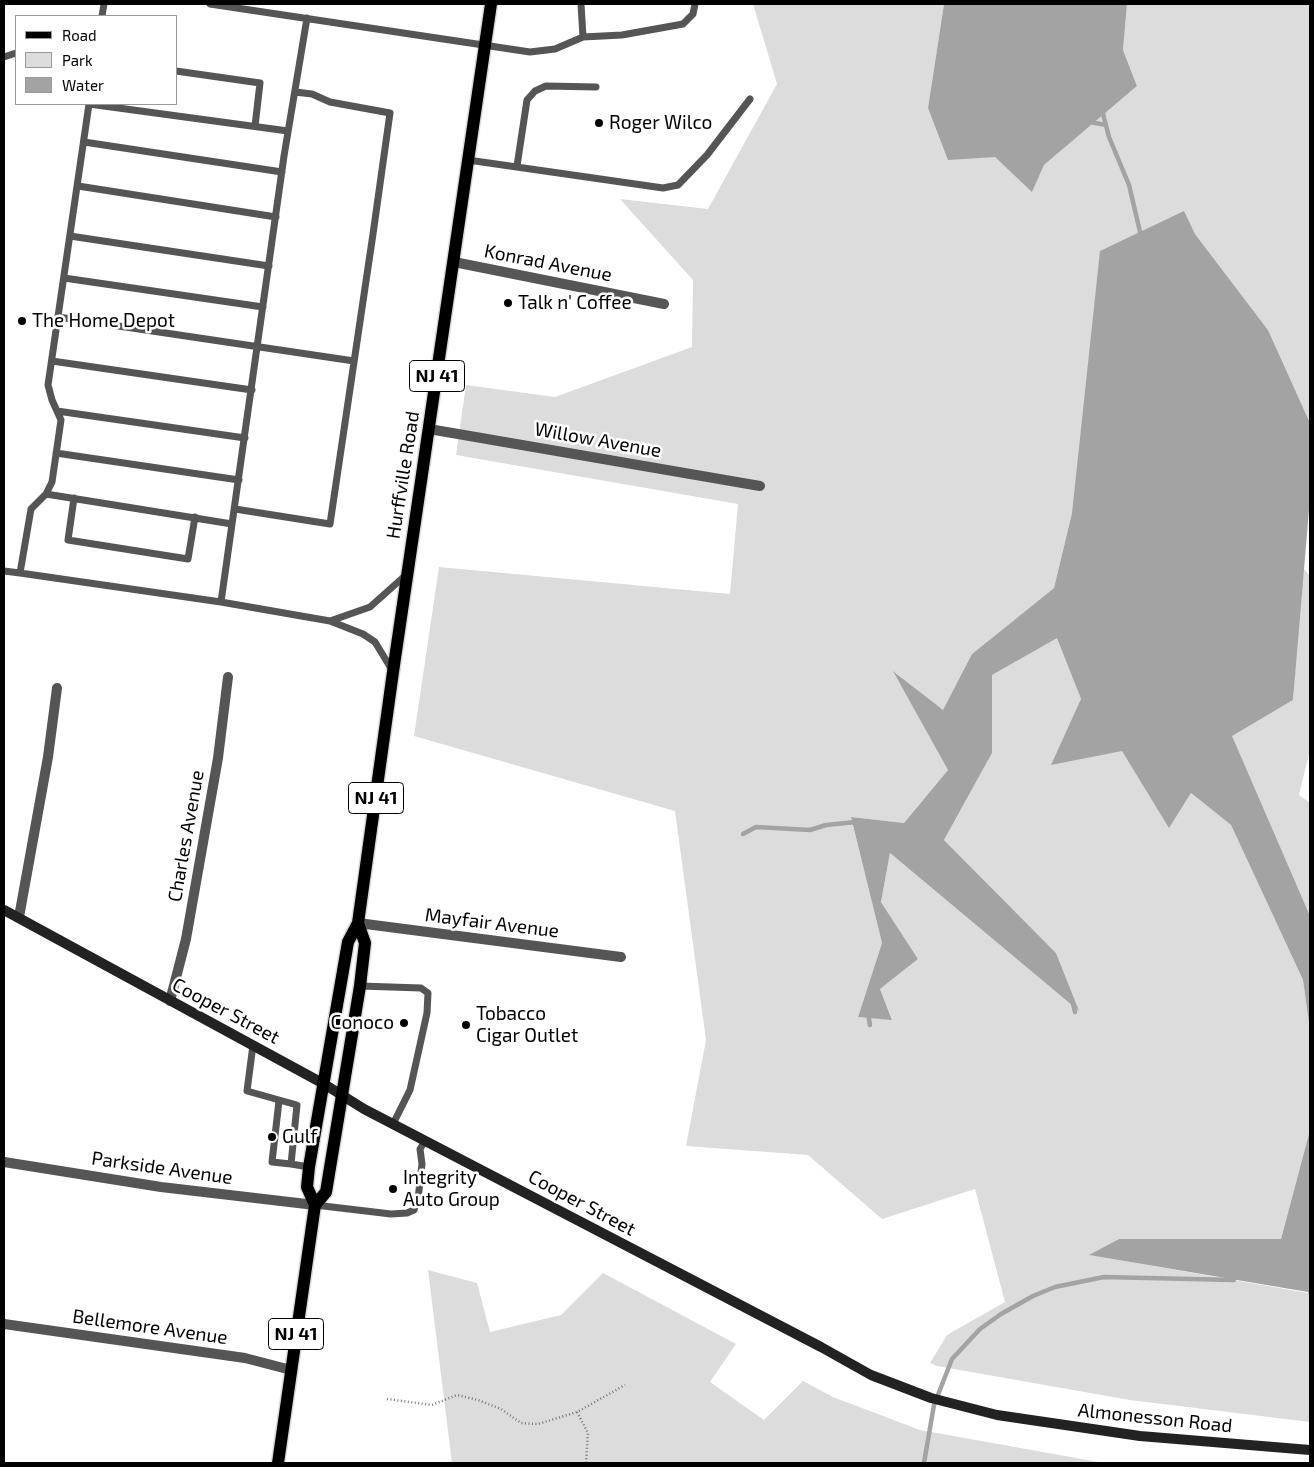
<!DOCTYPE html>
<style>
body{margin:0}
#map{position:relative;width:1314px;height:1467px;overflow:hidden;background:#fff;font-family:"Exo 2",sans-serif}
canvas{display:block}
.frame{position:absolute;inset:0;border:5px solid #000;pointer-events:none}
.legend{position:absolute;left:15px;top:15px;width:162px;height:90px;box-sizing:border-box;background:#fff;border:1px solid #999;margin:0;padding:6px 9px;list-style:none;font-size:15px;color:#000}
.legend li{display:flex;align-items:center;gap:10px;height:25px}
.legend b{width:25px;border:1px solid #999}
</style>
<div id="map">
<canvas width="1314" height="1467"></canvas>
<div class="frame"></div>
<ul class="legend">
<li><b style="height:6px;background:#000"></b>Road</li>
<li><b style="height:14px;background:#dcdcdc"></b>Park</li>
<li><b style="height:14px;background:#a3a3a3"></b>Water</li>
</ul>
</div>
<script>
const g = document.querySelector('canvas').getContext('2d');
g.lineJoin = 'round';
function fillPath(path, color) {
  g.fillStyle = color;
  g.fill(path, 'evenodd');
}
function toPath(rows) {
  const path = new Path2D();
  for (const r of rows) {
    path.moveTo(r[0], r[1]);
    for (let i = 2; i < r.length; i += 2) path.lineTo(r[i], r[i + 1]);
  }
  return path;
}
function strokePath(path, color, width, dash) {
  g.strokeStyle = color;
  g.lineWidth = width;
  g.lineCap = dash ? 'butt' : 'round';
  g.setLineDash(dash || []);
  g.stroke(path);
}
function drawText(font, color, halo, rows, align = 'center') {
  g.font = font + ' "Exo 2",sans-serif';
  g.lineWidth = 5;
  g.setLineDash([]);
  g.textBaseline = 'middle';
  g.strokeStyle = halo;
  g.fillStyle = color;
  for (const [text, x, y, turn = 0] of rows) {
    g.save();
    g.translate(x, y);
    g.rotate((+turn || 0) * Math.PI / 180);
    g.textAlign = isNaN(turn) ? turn : align;
    if (halo) g.strokeText(text, 0, 0);
    g.fillText(text, 0, 0);
    g.restore();
  }
}
fillPath(toPath([
 [753,4,944,4,928,108,995,157,1032,191,1044,165,1137,86,1123,50,1127,4,1310,4,1310,423,1268,330,1195,234,1184,212,1072,513,1054,588,972,654,943,711,895,672,948,770,904,823,851,817,882,943,858,1017,892,1019,880,989,918,959,881,902,890,853,1078,1010,1056,953,944,840,992,753,992,675,1057,637,1081,699,1122,750,1169,827,1191,793,1231,825,1303,980,1310,1029,1310,1130,1281,1239,1119,1239,1090,1255,1308,1293,1310,1303,1310,1422,1130,1400,937,1366,930,1363,947,1335,1005,1302,975,1189,882,1219,808,1155,686,1146,706,1040,675,811,414,736,439,567,730,594,738,504,456,455,466,385,555,397,692,347,693,280,620,199,708,209,777,84],
 [1303,568,1310,576,1310,750,1299,795,1310,803,1310,916,1231,736,1293,700],
 [428,1270,477,1283,490,1332,561,1315,603,1273,736,1344,710,1382,764,1420,803,1381,833,1397,920,1430,1104,1463,452,1463]
]), '#dcdcdc');
fillPath(toPath([
 [944,4,1127,4,1123,50,1137,86,1044,165,1032,192,995,157,948,160,928,108],
 [1184,211,1195,234,1268,330,1310,423,1310,498,1293,700,1232,736,1310,916,1310,1030,1303,980,1231,825,1191,793,1169,828,1122,751,1051,765,1081,699,1057,638,992,675,992,753,944,840,1056,953,1079,1011,890,853,881,902,918,959,880,989,892,1020,858,1017,882,943,851,817,904,823,948,770,893,671,943,710,972,654,1054,588,1072,513,1100,251],
 [1310,1130,1310,1303,1308,1292,1089,1255,1119,1239,1281,1239]
]), '#a3a3a3');
strokePath(toPath([
 [1102,110,1109,137,1129,185,1141,236],
 [1090,122,1106,125],
 [743,834,756,827,810,830,826,825,856,822],
 [1072,1000,1075,1012],
 [868,1014,870,1025],
 [924,1463,934,1405,952,1359,980,1329,1001,1314,1033,1296,1055,1287,1104,1277,1234,1280]
]), '#a3a3a3', 4.5);
const primary = toPath([
 [315,1205,326,1192,360,986,365,943,358,923],
 [278,1463,315,1205,307,1187,309,1167,348,942,358,923,393,672,491,4]
]);
strokePath(primary, '#dbdbdb', 15);
strokePath(toPath([
 [387,1399,432,1405,457,1395,478,1400,501,1409,521,1423,538,1424,577,1412,625,1385],
 [577,1412,588,1433,586,1463]
]), '#777', 2.5, [1, 2.5]);
strokePath(toPath([
 [210,4,530,52,555,49,583,37,622,35,683,24,693,14,695,4],
 [581,4,583,37],
 [102,16,104,4],
 [4,57,16,53],
 [176,71,260,83,255,126],
 [89,104,288,131],
 [84,142,282,172],
 [468,160,663,188,678,185,707,155,750,99],
 [517,166,527,100,535,91,546,86,596,87],
 [78,186,276,217],
 [70,236,269,266],
 [64,278,263,307],
 [58,317,354,361],
 [52,361,252,390],
 [57,411,245,438],
 [56,453,239,480],
 [46,494,232,524],
 [74,498,68,540,188,559,195,517],
 [235,509,330,524,373,234,390,113,330,102,312,94,295,92],
 [4,571,20,573,31,509,46,494,52,482,61,420,52,400,48,385,89,104],
 [20,573,221,602,284,156,307,18],
 [221,602,330,621],
 [392,670,375,642,363,634,330,621,370,607,407,574],
 [360,986,421,988,428,993,427,1013,410,1090,393,1124],
 [253,1045,247,1091,297,1105,291,1164,309,1167],
 [279,1101,272,1162,291,1164],
 [315,1205,391,1214,407,1213,414,1210,418,1199,422,1164,420,1149,425,1141]
]), '#555', 7);
strokePath(toPath([
 [454,262,664,304],
 [429,429,760,486],
 [19,917,48,757,57,688],
 [358,923,621,957],
 [170,1001,186,939,218,758,228,677],
 [4,1162,161,1187,315,1205],
 [4,1324,245,1358,291,1370]
]), '#555', 10);
strokePath(toPath([
 [4,910,324,1084,364,1109,821,1347,871,1375,931,1398,997,1415,1140,1436,1310,1450]
]), '#222', 10);
strokePath(primary, '#000', 12);
for (const [x, y, r, color] of [
 [599,123,5,"#000"],
 [508,303,5,"#000"],
 [22,321,5,"#000"],
 [404,1023,5,"#000"],
 [466,1025,5,"#000"],
 [272,1137,5,"#000"],
 [393,1189,5,"#000"]
]) {
  const dot = new Path2D();
  dot.arc(x, y, r, 0, 2 * Math.PI);
  g.fillStyle = color;
  g.fill(dot);
  strokePath(dot, '#fff', 2);
}
for (const [x, y, w] of [
 [437,376,55],
 [376,798,55],
 [296,1334,55]
]) {
  const box = new Path2D();
  box.roundRect(x - w / 2, y - 15.5, w, 31, 4);
  g.fillStyle = '#fff';
  g.fill(box);
  strokePath(box, '#000', 1);
}
drawText('bold 18px', '#000', null, [
 ["NJ 41",437,376],
 ["NJ 41",376,798],
 ["NJ 41",296,1334]
]);
drawText('19px', '#000', '#fff', [
 ["Roger Wilco",609,123],
 ["Talk n' Coffee",518,303],
 ["The Home Depot",32,321],
 ["Tobacco",476,1014],
 ["Cigar Outlet",476,1036],
 ["Conoco",394,1023,"right"],
 ["Gulf",282,1137],
 ["Integrity",403,1178],
 ["Auto Group",403,1200]
], 'left');
drawText('19px', '#000', '#fff', [
 ["Konrad Avenue",548,263,11],
 ["Willow Avenue",598,440,10],
 ["Hurffville Road",403,475,-81],
 ["Charles Avenue",186,836,-80],
 ["Mayfair Avenue",492,923,7],
 ["Cooper Street",226,1011,28],
 ["Parkside Avenue",162,1168,8],
 ["Cooper Street",582,1203,28],
 ["Bellemore Avenue",150,1327,8],
 ["Almonesson Road",1155,1418,6]
]);
</script>
